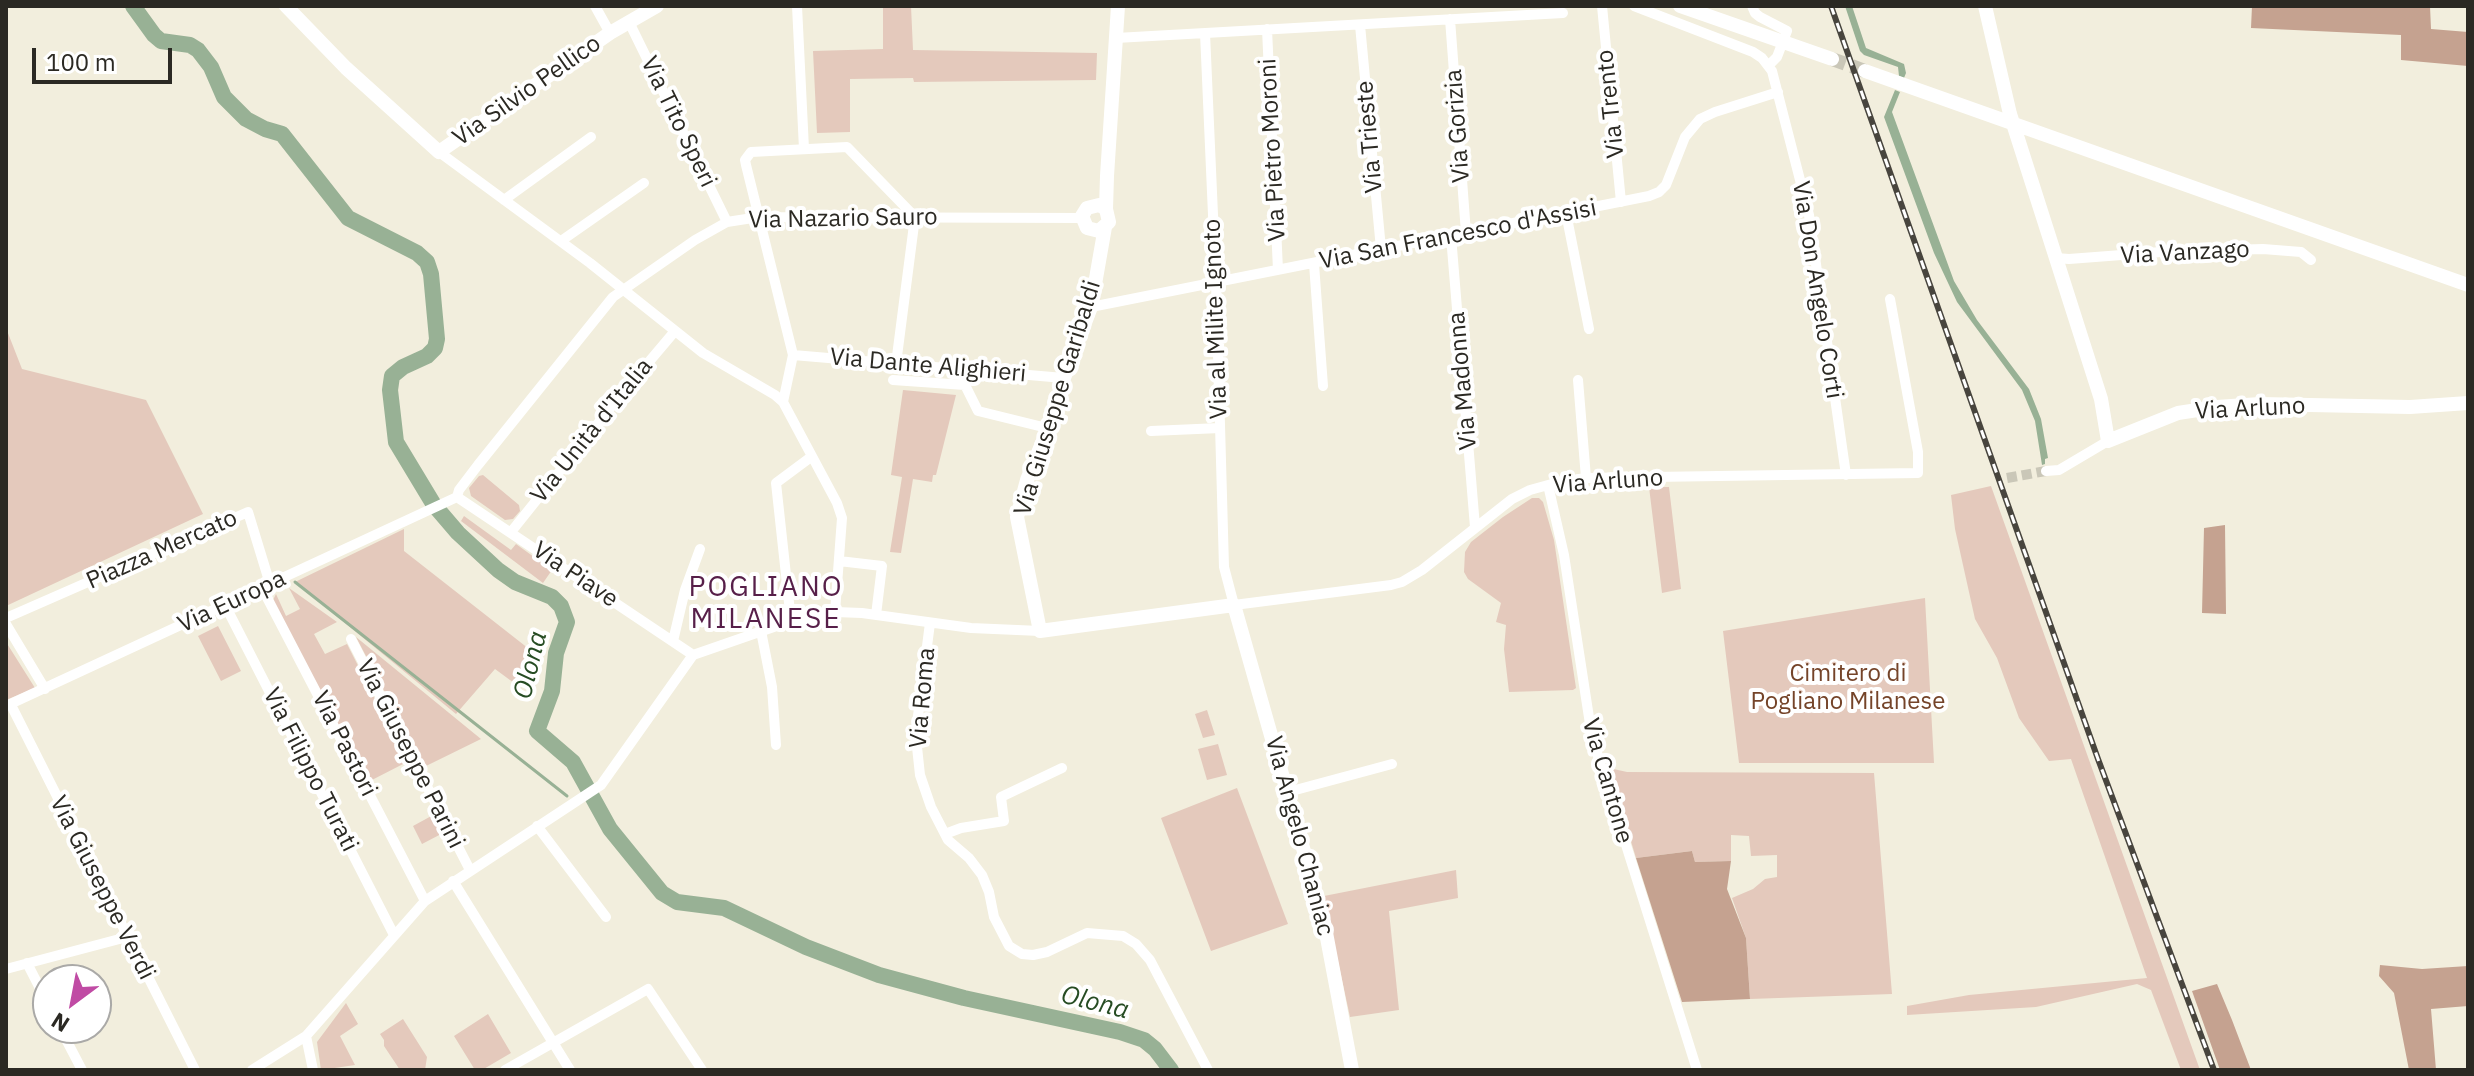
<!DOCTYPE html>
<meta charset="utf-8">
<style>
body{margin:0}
#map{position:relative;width:2474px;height:1076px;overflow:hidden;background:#f2eedd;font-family:"IBM Plex Sans",sans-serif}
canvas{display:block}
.frame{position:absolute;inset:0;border:8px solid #2b2923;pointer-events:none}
.north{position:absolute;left:32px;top:964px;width:80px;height:80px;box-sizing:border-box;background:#fff;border:2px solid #aaa9a7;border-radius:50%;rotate:212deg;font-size:22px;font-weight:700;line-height:32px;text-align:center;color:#2b2923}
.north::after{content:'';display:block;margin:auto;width:28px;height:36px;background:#c04ba4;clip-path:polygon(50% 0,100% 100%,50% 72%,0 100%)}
.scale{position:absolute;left:32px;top:48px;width:140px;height:36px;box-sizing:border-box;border:4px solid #2b2923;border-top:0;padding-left:10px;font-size:24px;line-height:28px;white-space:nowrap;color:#2b2923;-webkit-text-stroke:6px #fff;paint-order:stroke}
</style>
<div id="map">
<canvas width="2474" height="1076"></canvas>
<div class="frame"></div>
<div class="north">N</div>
<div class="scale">100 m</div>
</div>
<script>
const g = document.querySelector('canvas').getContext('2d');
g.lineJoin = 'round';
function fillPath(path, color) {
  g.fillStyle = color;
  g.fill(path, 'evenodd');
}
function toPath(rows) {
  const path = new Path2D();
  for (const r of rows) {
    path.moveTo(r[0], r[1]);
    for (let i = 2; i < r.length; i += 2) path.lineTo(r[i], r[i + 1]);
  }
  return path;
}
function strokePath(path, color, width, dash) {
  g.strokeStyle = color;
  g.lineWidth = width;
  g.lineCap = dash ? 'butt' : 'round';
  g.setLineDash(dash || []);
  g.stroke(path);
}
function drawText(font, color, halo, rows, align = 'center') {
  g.font = font + ' "IBM Plex Sans",sans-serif';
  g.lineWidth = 8;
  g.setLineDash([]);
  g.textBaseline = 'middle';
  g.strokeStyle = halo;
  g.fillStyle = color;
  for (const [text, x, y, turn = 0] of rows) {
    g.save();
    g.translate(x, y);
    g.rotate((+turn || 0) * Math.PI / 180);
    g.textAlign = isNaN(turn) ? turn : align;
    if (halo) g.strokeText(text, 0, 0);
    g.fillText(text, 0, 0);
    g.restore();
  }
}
fillPath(toPath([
 [883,6,911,6,913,50,1097,53,1096,80,914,82,913,78,850,79,850,132,817,133,813,51,883,49],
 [6,328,22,369,146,400,203,514,6,606],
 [903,390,956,395,936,475,933,475,932,482,913,479,901,553,890,552,902,477,891,475],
 [483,475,519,505,520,511,513,519,505,520,471,496,469,488,479,476],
 [1991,486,2200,1070,2181,1070,2151,990,2137,984,2036,1007,1907,1015,1907,1006,1969,995,2147,978,2071,759,2049,761,2019,718,1997,658,1975,619,1955,529,1951,495],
 [1649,487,1669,487,1681,589,1662,593],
 [1532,498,1539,498,1543,502,1554,540,1576,688,1573,690,1509,692,1504,649,1506,625,1496,622,1501,603,1468,579,1464,572,1465,552,1471,542,1503,517],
 [464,516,511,550,516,544,552,570,543,583,461,521],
 [404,529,404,551,538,656,514,683,495,669,456,714,295,582],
 [289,588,337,622,314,634,325,654,347,644,407,762,368,782,273,600,276,594,286,616,300,609],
 [1925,598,1934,763,1739,763,1723,631],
 [218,626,241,671,221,681,198,636],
 [356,637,481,739,424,767],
 [6,642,35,688,6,700],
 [1207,710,1215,735,1203,738,1195,714],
 [1218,744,1227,775,1207,780,1198,749],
 [1609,768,1627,772,1874,773,1892,994,1750,999,1746,938,1732,898,1753,889,1765,879,1777,877,1777,855,1751,856,1749,836,1731,835,1731,861,1695,862,1692,851,1636,858],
 [1237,788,1288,924,1211,951,1161,818],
 [435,814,445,832,422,844,413,826],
 [1456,870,1458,898,1389,911,1399,1010,1350,1017,1324,896],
 [346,1003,358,1024,340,1036,355,1065,321,1070,317,1042],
 [488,1014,511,1053,482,1070,475,1070,454,1036],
 [403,1019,427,1057,425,1070,400,1070,384,1046,384,1040,380,1034]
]), '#e4c9bc');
fillPath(toPath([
 [2252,6,2430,6,2431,29,2468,32,2468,66,2401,60,2401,35,2251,28],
 [2225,525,2226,614,2202,613,2204,528],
 [1692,851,1695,862,1731,861,1727,889,1746,938,1750,999,1682,1002,1636,858],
 [2380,965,2422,969,2468,966,2468,1006,2431,1009,2436,1070,2409,1070,2394,993,2379,976],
 [2217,984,2232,1020,2251,1070,2220,1070,2192,991]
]), '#c5a290');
fillPath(toPath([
 [1845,6,1852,6,1866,48,1904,64,1906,73,1904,78,1899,76,1898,67,1864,55,1860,51],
 [1895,90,1900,92,1892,112,1954,281,1977,320,2029,389,2041,419,2048,458,2045,459,2045,464,2042,465,2035,421,2022,390,1957,302,1934,253,1884,117]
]), '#98b195');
strokePath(toPath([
 [295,582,567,796]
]), '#98b195', 3);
strokePath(toPath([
 [133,6,154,35,161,41,190,45,198,50,211,67,224,97,246,119,265,129,282,134,348,218,417,253,427,262,431,274,437,339,435,348,427,356,403,367,392,376,390,390,396,442,434,505,458,533,498,570,515,582,552,597,561,606,567,622,556,653,552,691,537,731,573,762,610,829,662,893,677,902,724,908,806,947,879,975,964,998,1120,1032,1144,1040,1155,1049,1171,1070]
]), '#98b195', 16);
strokePath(toPath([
 [2007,478,2046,471]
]), '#cac7b8', 10, [10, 5]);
strokePath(toPath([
 [1832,59,1865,71]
]), '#cac7b8', 14, [14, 7]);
strokePath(toPath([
 [595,6,610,33],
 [797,6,804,149],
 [1602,6,1621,202],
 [1634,6,1753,52,1762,58,1772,71,1809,215,1846,475],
 [1752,6,1755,13,1760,17,1787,31,1777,57,1769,65],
 [1450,19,1466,233],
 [629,22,727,222],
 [1360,25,1381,249],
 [1267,29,1278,270],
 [1205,33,1216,283,1224,567,1234,605,1391,585,1402,582,1422,570,1512,499,1530,490,1559,482,1586,478,1918,473,1918,452,1890,299],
 [1116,38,1563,13],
 [439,152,590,263,703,353,775,395,783,402],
 [504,200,591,137],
 [1566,213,1589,329],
 [1451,236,1475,527],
 [561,241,644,183],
 [2056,258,2069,259,2161,252,2263,249,2301,252,2311,260],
 [1314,264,1323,386],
 [1091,307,1649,196,1659,192,1666,185,1685,137,1700,119,1715,112,1778,92],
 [793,355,1064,378],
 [893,380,965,385,978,411,1047,428],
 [1578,380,1586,478],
 [1151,431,1220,428],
 [2046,471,2059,470,2108,441],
 [1548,485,1564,555,1592,737,1697,1070],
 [457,497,459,490,478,465,613,297,695,240,727,222,759,217,1082,218],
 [457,497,693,655],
 [511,532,615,402,675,331],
 [839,561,882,566,876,615],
 [262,588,425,901],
 [225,605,394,935],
 [835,612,842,518,837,503,783,402,793,355,746,165,745,160,751,152,847,147,915,217,896,364],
 [6,618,248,512,270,584],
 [791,621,776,483,811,457],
 [930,623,918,716,917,747,920,775,931,807,948,840,969,858,982,875,989,892,994,917,1009,946,1022,954,1033,955,1047,952,1087,933,1123,936,1136,944,1150,960,1208,1070],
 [6,624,45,689],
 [761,631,772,687,776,745],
 [351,639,470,870],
 [673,641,685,590,700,549],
 [11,705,195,1070],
 [6,706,457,497],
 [1288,792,1392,764],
 [537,826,606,917],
 [945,834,961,828,1004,821,1001,797,1062,768],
 [453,881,570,1070],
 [27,963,48,1004],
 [6,969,127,937],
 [60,1028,82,1070],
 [306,1036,313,1070],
 [252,1070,306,1036,425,901,601,785,693,655,791,621,835,612,862,613,971,628,1040,631],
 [505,1070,648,989,702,1070]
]), '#fff', 10);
strokePath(toPath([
 [286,6,346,68,439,152,610,33,657,6],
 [1680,6,1832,59],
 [1985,6,2010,114,2101,399,2108,441,2178,413,2217,407,2260,404,2410,407,2468,403],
 [1865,71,2468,285],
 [1106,209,1099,205,1087,208,1082,216,1087,228,1099,231,1109,222,1106,209,1107,176,1118,6],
 [1105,227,1091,307,1064,378,1054,414,1027,480,1017,517,1040,631,1234,605,1324,922,1352,1070]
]), '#fff', 14);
const rail = toPath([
 [1831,6,2098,759,2214,1070]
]);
strokePath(rail, '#48453e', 6);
strokePath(rail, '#fff', 3, [9]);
drawText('24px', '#2b2923', '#fff', [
 ["Via Silvio Pellico",527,91,-35],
 ["Via Trento",1611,104,-96],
 ["Via Tito Speri",678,122,64],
 ["Via Gorizia",1458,126,-94],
 ["Via Trieste",1370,137,-95],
 ["Via Pietro Moroni",1273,150,-93],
 ["Via Nazario Sauro",843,219,-1],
 ["Via San Francesco d'Assisi",1458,235,-11],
 ["Via Vanzago",2185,253,-3],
 ["Via Don Angelo Corti",1817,290,81],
 ["Via al Milite Ignoto",1216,319,-92],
 ["Via Dante Alighieri",928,366,5],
 ["Via Madonna",1463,381,-95],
 ["Via Giuseppe Garibaldi",1058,398,-73],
 ["Via Arluno",2250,409,-3],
 ["Via Unità d'Italia",592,431,-51],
 ["Via Arluno",1608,482,-4],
 ["Piazza Mercato",162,550,-24],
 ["Via Piave",575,575,34],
 ["Via Europa",232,602,-25],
 ["Via Roma",923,698,-85],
 ["Via Pastori",344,744,63],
 ["Via Giuseppe Parini",410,754,63],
 ["Via Filippo Turati",310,770,63],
 ["Via Cantone",1607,781,74],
 ["Via Angelo Chaniac",1299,836,75],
 ["Via Giuseppe Verdi",102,888,63]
]);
drawText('24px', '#754429', '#fff', [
 ["Cimitero di",1848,674],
 ["Pogliano Milanese",1848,702]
]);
drawText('italic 26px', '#264c23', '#fff', [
 ["Olona",531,665,-76],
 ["Olona",1095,1003,14]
]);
g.letterSpacing = '2px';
drawText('28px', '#571f49', '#fff', [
 ["POGLIANO",766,588],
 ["MILANESE",766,620]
]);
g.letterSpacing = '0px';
</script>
